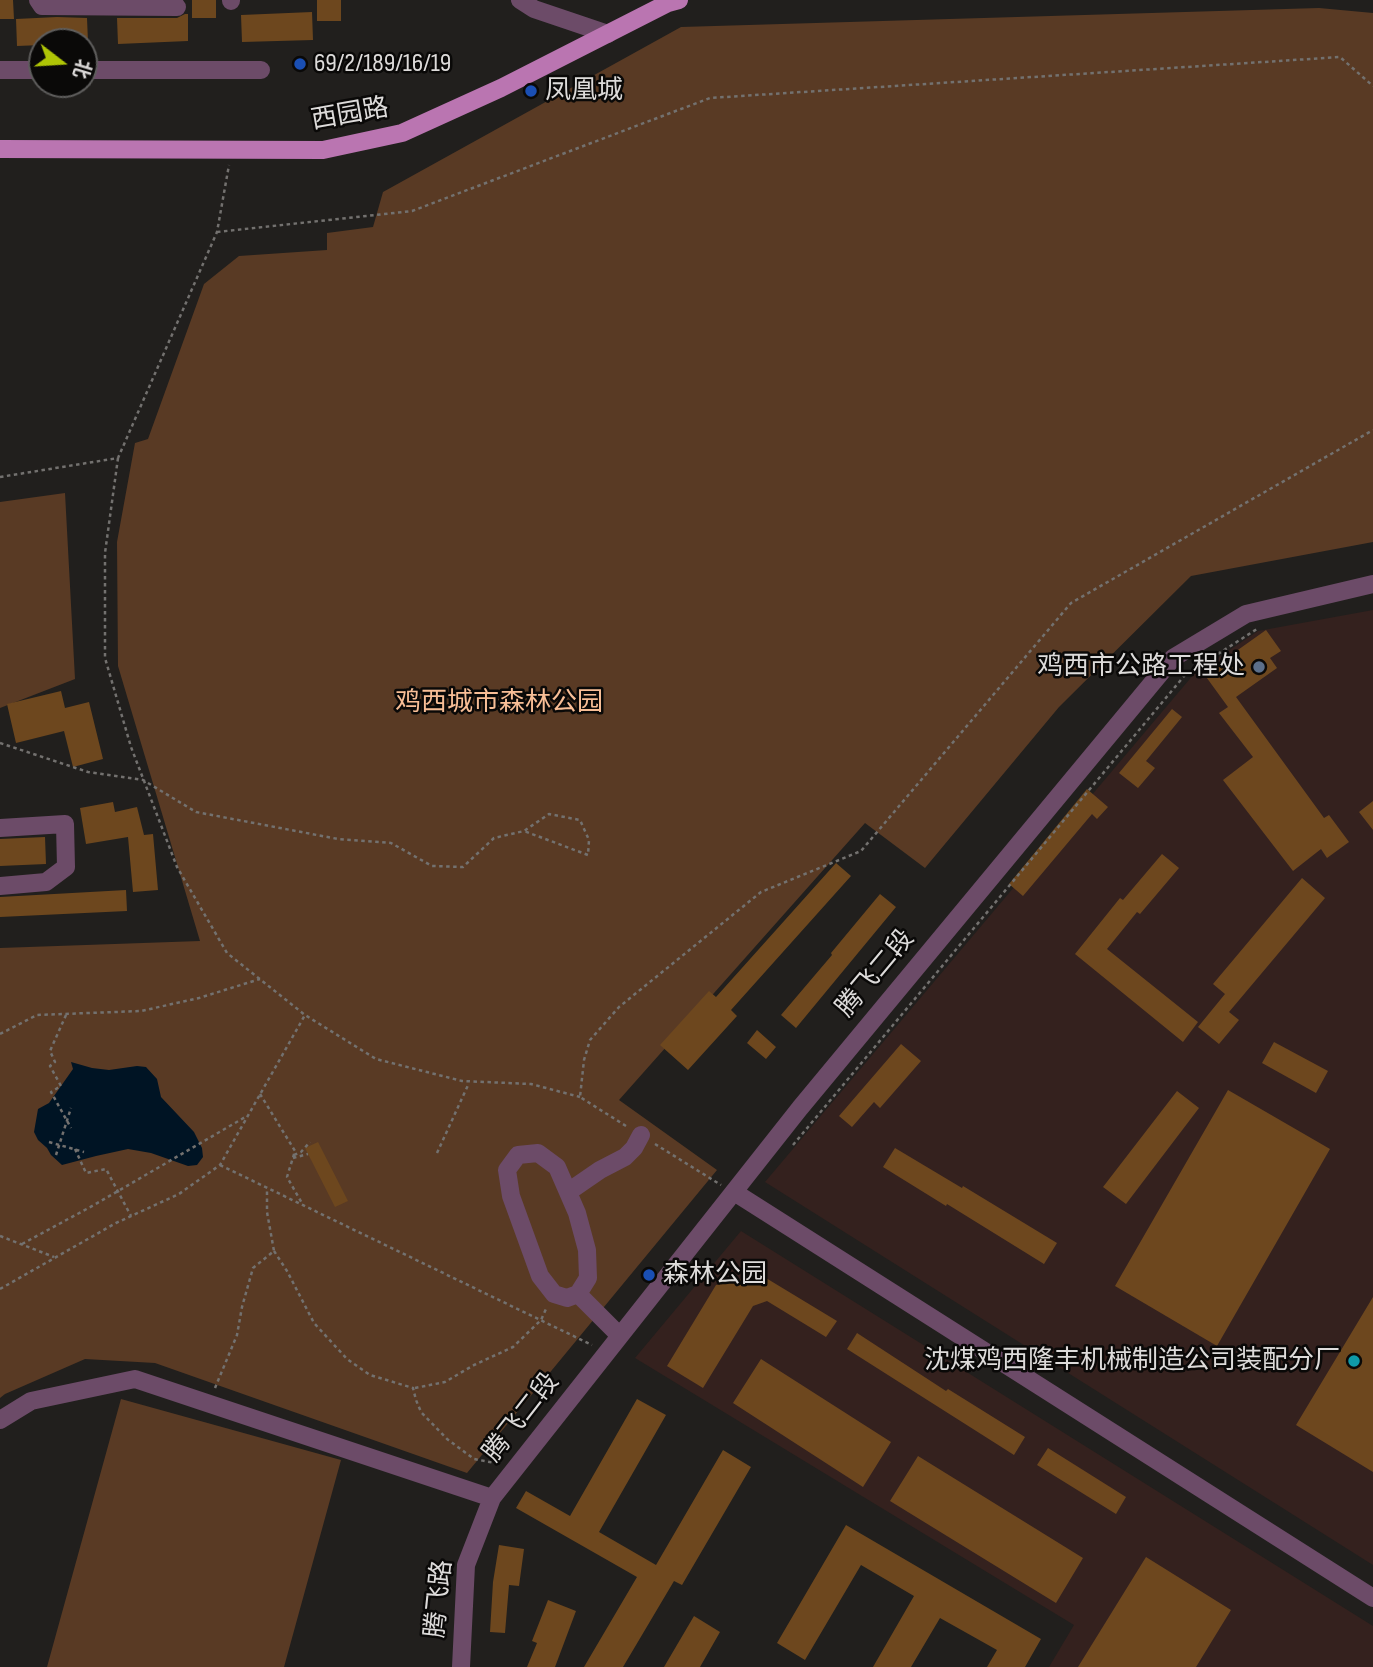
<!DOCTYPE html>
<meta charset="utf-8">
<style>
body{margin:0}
#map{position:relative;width:1373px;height:1667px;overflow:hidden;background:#211f1d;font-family:"Sofia Sans Condensed","Noto Sans SC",sans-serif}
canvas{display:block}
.north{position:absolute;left:28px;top:28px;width:70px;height:70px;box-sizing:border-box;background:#0a0908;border:2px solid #5e5d5c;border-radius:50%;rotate:107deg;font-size:19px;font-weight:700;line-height:28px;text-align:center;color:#dddbda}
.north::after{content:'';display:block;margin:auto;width:24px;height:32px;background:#afc506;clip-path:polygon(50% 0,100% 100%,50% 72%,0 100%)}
</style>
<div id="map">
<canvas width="1373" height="1667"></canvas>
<div class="north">北</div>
</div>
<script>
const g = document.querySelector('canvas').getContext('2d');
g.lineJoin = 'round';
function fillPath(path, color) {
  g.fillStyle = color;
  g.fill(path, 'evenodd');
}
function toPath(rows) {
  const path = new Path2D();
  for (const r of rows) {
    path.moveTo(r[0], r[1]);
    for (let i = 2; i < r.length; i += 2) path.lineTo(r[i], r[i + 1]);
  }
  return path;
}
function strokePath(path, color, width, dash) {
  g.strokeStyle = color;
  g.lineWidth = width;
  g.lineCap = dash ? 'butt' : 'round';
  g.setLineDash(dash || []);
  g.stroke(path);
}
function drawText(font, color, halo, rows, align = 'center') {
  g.font = font + ' "Sofia Sans Condensed","Noto Sans SC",sans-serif';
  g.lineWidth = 5;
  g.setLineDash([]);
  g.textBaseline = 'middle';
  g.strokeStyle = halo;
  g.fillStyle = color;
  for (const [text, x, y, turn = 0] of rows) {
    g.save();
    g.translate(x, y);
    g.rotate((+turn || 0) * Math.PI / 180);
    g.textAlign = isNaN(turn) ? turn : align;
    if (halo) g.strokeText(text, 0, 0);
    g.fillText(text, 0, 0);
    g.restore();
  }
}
fillPath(toPath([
 [1373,610,1373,1565,765,1182,1194,674,1258,631],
 [741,1231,1373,1626,1373,1667,1049,1667,1074,1625,635,1358]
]), '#34211e');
fillPath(toPath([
 [1319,8,1373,13,1373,542,1191,576,1059,707,925,868,865,823,619,1100,717,1170,467,1473,155,1363,85,1359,5,1394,0,1398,0,948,200,941,118,666,117,542,135,443,148,439,204,284,239,256,327,250,327,233,373,227,383,192,681,27],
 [65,493,75,679,0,708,0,502],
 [121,1399,341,1460,284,1667,47,1667]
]), '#593a24');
fillPath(toPath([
 [71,1062,92,1068,109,1070,137,1066,146,1067,157,1079,161,1097,194,1132,202,1148,203,1157,197,1165,188,1166,151,1153,128,1149,96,1156,62,1165,51,1155,47,1148,38,1140,34,1132,38,1109,49,1103,73,1069]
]), '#001424');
fillPath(toPath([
 [0,0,13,0,14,19,0,19],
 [192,0,216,0,216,18,192,18],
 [317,0,341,0,341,21,317,21],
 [312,12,313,40,242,42,241,15],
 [185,14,188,14,188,41,118,44,117,18,177,18],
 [57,17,87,18,88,42,42,42,42,45,17,46,16,19],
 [1266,630,1281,651,1270,658,1277,668,1236,697,1324,818,1329,815,1349,842,1327,858,1321,849,1293,871,1223,780,1253,757,1219,713,1228,707,1204,674],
 [61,691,65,708,89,702,103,759,73,767,64,731,16,743,7,704],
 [1172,709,1182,717,1146,761,1155,768,1138,788,1119,773],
 [1087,789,1108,807,1097,819,1092,814,1023,896,1009,884],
 [1373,801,1373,830,1359,812],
 [113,802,115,812,137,807,144,835,153,834,158,890,133,892,128,837,86,844,80,808],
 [45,837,46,864,0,866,0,839],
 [1162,854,1179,868,1140,914,1137,912,1107,949,1198,1022,1183,1042,1075,954,1120,898,1123,900],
 [836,863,851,876,731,1010,737,1016,688,1070,660,1045,709,991,716,997],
 [1302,878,1325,898,1229,1012,1239,1020,1219,1044,1198,1027,1225,994,1213,984],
 [126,890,127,911,0,917,0,897],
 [880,894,896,907,796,1028,781,1015,832,955,831,953],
 [757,1030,776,1047,766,1059,747,1043],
 [1274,1042,1328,1071,1316,1093,1262,1063],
 [901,1044,921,1061,880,1108,874,1102,852,1127,839,1116],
 [1228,1090,1330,1149,1217,1346,1115,1286],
 [1177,1091,1199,1108,1126,1204,1103,1187],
 [318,1142,348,1201,335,1207,305,1148],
 [895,1148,962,1188,963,1186,1057,1243,1044,1264,947,1204,946,1206,883,1167],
 [761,1275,837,1321,826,1337,767,1301,753,1306,703,1388,667,1366,716,1285],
 [1373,1297,1373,1472,1296,1425],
 [857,1333,946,1391,948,1389,1025,1437,1014,1455,847,1349],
 [761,1359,891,1442,863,1487,733,1403],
 [637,1399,666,1415,599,1532,656,1565,723,1450,751,1467,682,1585,674,1581,623,1667,584,1667,637,1577,516,1508,526,1491,570,1516],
 [1048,1448,1126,1497,1116,1514,1037,1465],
 [918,1456,1083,1558,1056,1603,890,1501],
 [846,1525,1041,1639,1025,1667,987,1667,997,1650,940,1618,911,1667,873,1667,914,1596,861,1565,805,1660,777,1643],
 [499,1545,524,1549,519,1586,509,1585,505,1633,490,1632,493,1582],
 [1146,1557,1231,1610,1196,1667,1078,1667],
 [548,1600,576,1611,555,1667,527,1667,537,1643,532,1641],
 [694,1616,720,1632,700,1667,664,1667]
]), '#6d471e');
strokePath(toPath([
 [217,232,412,211,710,98,1340,57,1373,86],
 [118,458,105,553,105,658,131,747,177,867,227,953,305,1015,376,1059,462,1081,531,1084,580,1097],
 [0,477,118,458,217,232,229,165],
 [0,743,88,772,143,780,196,812,338,839,391,843,432,866,463,867,494,838,524,831,549,814,580,820,589,840,588,855,524,831],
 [66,1015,50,1051,55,1062,50,1066,61,1086,51,1092,71,1128],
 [0,1034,37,1015,141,1011,199,998,260,979],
 [260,1094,295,1151,287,1177,303,1205],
 [626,1126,580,1097,584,1060,590,1040,619,1007,761,892,861,851,1071,603,1373,430],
 [49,1142,84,1152],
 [655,1144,721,1185],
 [793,1145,1185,675,1257,629],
 [75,1149,86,1173,106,1169,131,1216],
 [437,1153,469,1083],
 [56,1155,71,1108],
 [294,1155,301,1152,310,1142],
 [293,1158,308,1154],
 [220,1165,592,1345],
 [0,1236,54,1257],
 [22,1244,94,1205,247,1116],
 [274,1251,287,1271,314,1323,347,1359,370,1375,413,1388,416,1400,421,1412,447,1439,474,1459,500,1464],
 [0,1289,116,1223,179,1194,220,1165,305,1015],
 [215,1388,237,1335,242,1307,253,1268,274,1251,267,1212,267,1188],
 [415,1388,445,1382,474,1365,513,1347,541,1320,546,1309]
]), '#73716f', 2.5, [3.5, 3.5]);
strokePath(toPath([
 [38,0,42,6,177,7],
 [231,0,231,1],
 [520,0,534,9,608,34],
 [0,70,42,70],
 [84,70,261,70],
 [0,828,65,824,66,867,46,882,0,886],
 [568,1192,600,1170,625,1157,634,1148,641,1135],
 [734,1192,1373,1598],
 [578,1294,567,1298,554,1294,540,1276,511,1196,507,1170,518,1155,538,1153,557,1167,577,1213,587,1250,588,1278,578,1294,620,1336],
 [0,1420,31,1401,135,1379,492,1498],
 [461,1667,466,1565,492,1498,800,1108,1173,658,1246,614,1373,584]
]), '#6c4b68', 18);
strokePath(toPath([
 [0,149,323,150,402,133,501,88,668,3,679,0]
]), '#ba75b1', 18);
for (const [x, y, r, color] of [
 [300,64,7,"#1a4fb4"],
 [531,91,7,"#1a4fb4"],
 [1259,667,7,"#5c6f8a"],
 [649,1275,7,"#1a4fb4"],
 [1354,1361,7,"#0f9aa8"]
]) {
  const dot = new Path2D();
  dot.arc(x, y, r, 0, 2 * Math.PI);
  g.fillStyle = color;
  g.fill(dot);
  strokePath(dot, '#0a0908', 2.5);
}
drawText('26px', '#dddbda', '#0a0908', [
 ["69/2/189/16/19",314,64],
 ["凤凰城",545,91],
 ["鸡西市公路工程处",1245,667,"right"],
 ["森林公园",663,1275],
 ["沈煤鸡西隆丰机械制造公司装配分厂",1340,1361,"right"]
], 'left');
drawText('26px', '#dddbda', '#0a0908', [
 ["西园路",350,115,-10],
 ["腾飞二段",876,974,-50],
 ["腾飞二段",522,1418,-52],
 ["腾飞路",440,1599,-84]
]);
drawText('26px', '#f8be96', '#0a0908', [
 ["鸡西城市森林公园",499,703]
]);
</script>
